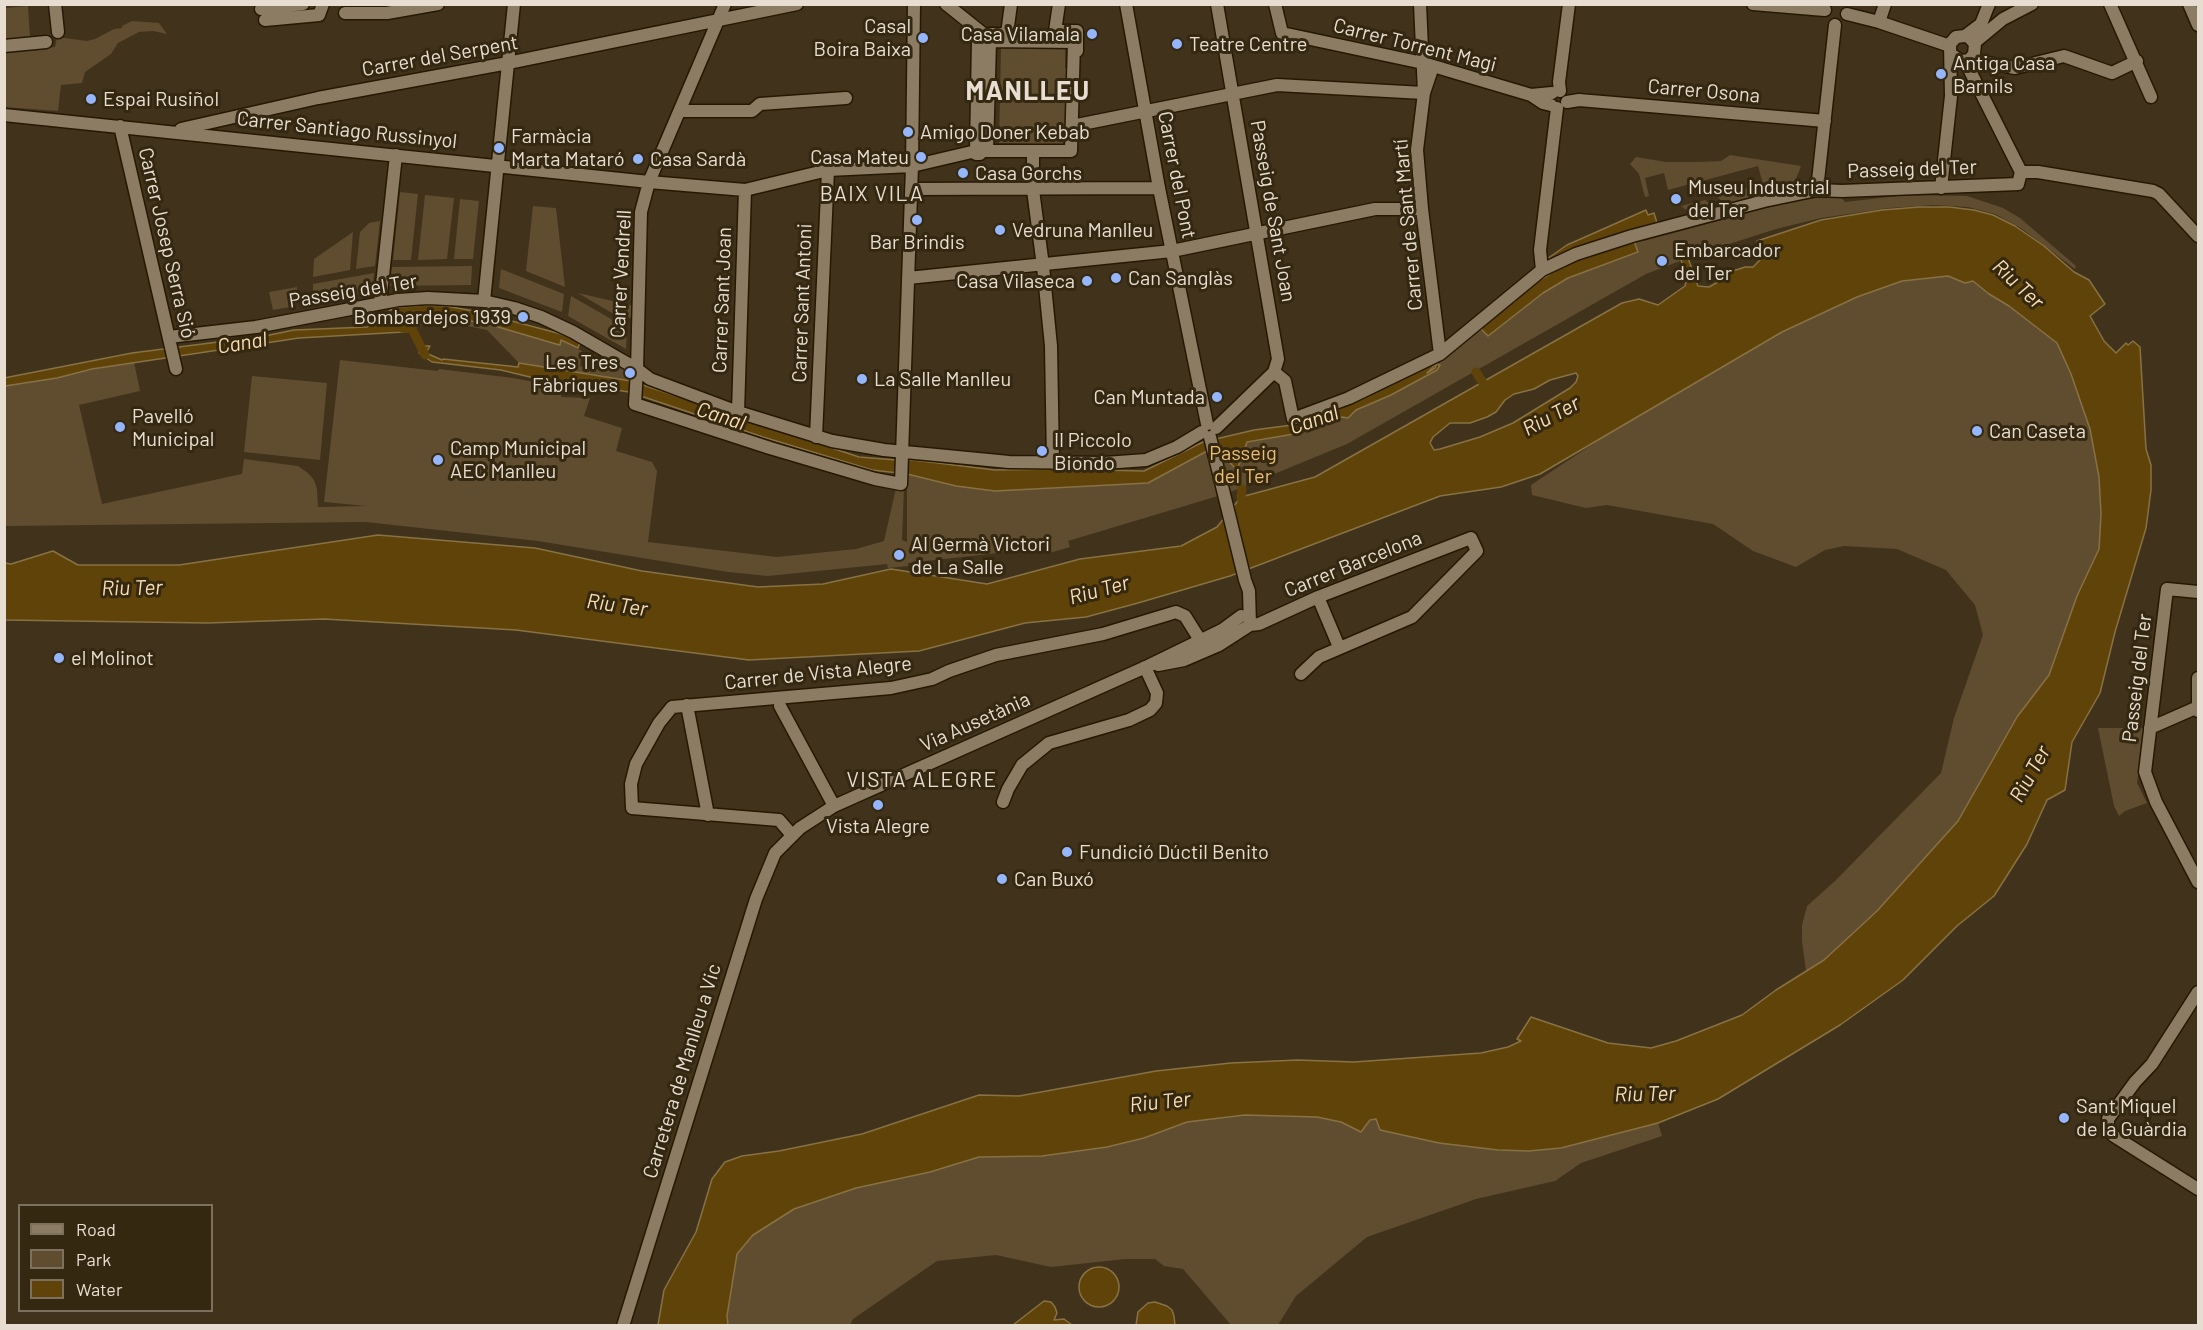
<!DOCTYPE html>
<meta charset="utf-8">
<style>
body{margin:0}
#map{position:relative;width:2203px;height:1330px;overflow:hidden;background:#40321b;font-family:Barlow,sans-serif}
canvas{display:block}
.frame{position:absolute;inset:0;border:6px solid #e7ded1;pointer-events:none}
.legend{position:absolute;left:18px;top:1204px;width:195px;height:108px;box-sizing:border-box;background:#352811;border:2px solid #7c715e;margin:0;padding:8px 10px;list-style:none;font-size:18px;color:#e7ded1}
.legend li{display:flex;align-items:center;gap:12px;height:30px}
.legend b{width:30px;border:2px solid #7c715e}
</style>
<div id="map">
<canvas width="2203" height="1330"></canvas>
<div class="frame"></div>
<ul class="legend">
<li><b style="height:8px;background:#8d7c64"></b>Road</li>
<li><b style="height:16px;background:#604d2f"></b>Park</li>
<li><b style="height:16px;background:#604309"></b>Water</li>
</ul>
</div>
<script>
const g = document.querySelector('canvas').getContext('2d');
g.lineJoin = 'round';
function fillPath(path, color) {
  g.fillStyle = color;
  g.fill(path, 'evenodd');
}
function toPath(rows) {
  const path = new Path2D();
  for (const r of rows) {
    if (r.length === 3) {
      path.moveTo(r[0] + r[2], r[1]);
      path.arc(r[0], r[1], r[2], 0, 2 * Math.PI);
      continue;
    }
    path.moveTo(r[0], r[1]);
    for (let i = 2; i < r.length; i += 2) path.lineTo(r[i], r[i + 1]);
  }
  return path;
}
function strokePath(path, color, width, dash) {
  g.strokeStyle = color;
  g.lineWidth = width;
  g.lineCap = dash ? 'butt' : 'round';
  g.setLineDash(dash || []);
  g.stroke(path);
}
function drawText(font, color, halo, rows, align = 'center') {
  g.font = font + ' Barlow,sans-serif';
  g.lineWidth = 6;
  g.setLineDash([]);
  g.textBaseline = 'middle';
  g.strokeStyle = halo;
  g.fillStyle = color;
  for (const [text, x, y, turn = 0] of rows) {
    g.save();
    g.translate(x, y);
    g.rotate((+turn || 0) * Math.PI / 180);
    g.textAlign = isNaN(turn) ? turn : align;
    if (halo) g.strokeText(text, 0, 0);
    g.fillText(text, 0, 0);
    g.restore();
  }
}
fillPath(toPath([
 [28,6,30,38,5,40,5,8],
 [132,21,159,23,167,34,153,31,139,32,118,43,111,54,85,72,82,83,61,85,58,111,5,107,4,52,55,47,57,37,87,41,95,39,114,29,122,28,122,26],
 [1001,48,1065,49,1065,68,1069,68,1068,127,1063,127,1063,145,999,143],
 [1730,155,1801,166,1796,179,1787,188,1725,205,1717,196,1763,184,1758,166,1668,190,1664,173,1645,178,1649,196,1645,197,1639,174,1630,164,1636,157,1666,162,1698,162,1721,161],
 [400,192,418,194,411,260,393,260],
 [425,195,454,198,447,259,418,260],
 [1906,195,1967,196,2003,208,2020,218,2076,266,2075,269,2021,228,1995,214,1968,207,1933,205,1889,208,1821,218,1776,229,1701,253,1646,274,1347,444,1228,493,1217,448,1294,434,1342,417,1348,418,1356,410,1391,395,1437,370,1440,365,1431,364,1479,327,1568,278,1638,253,1634,241,1643,241,1800,199,1836,197,1841,197,1845,202],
 [460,199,479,201,473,259,454,259],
 [1705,200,1715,207,1690,213,1681,206],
 [533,206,556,208,565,287,526,271],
 [380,221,375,266,356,269,360,232,369,223],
 [353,232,350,270,313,277,314,259],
 [472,266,471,285,390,286,392,267],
 [501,269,564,294,562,312,499,288],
 [374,273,372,292,313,303,313,284],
 [1949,276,1965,283,1973,281,1989,294,2009,306,2057,343,2071,374,2090,429,2099,477,2101,514,2099,548,2077,596,2049,675,2017,717,1958,821,1877,911,1824,960,1806,971,1802,941,1802,925,1807,906,1835,881,1941,773,1954,718,1983,635,1975,605,1946,570,1897,549,1844,546,1825,550,1796,567,1753,551,1713,524,1607,505,1586,508,1532,495,1531,485,1614,430,1782,332,1857,297,1902,281],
 [297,287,296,306,273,310,269,292],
 [578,293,634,306,633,318,617,316],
 [571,296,627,328,626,349,568,316],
 [430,314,488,324,556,344,560,340,582,351,580,366,605,370,607,357,632,371,631,381,519,363,487,330,433,319,432,325,420,325,420,322,399,322,408,316],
 [340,360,438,371,439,369,513,378,550,385,561,391,561,397,590,398,584,416,622,428,616,451,652,462,657,471,648,542,777,557,856,549,884,541,896,488,904,488,902,540,907,542,907,474,956,486,995,491,1148,483,1207,451,1218,496,1068,541,1070,547,1046,554,1043,548,908,563,908,566,888,568,887,564,768,576,728,572,538,541,366,522,5,526,4,386,134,362,140,391,79,405,102,504,242,474,244,459,298,466,308,473,314,480,317,489,318,507,366,506,324,502],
 [252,376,327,383,320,460,244,452],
 [2098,728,2145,728,2137,783,2147,803,2125,811,2119,816,2114,806],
 [1245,1115,1317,1117,1341,1122,1361,1132,1371,1120,1376,1119,1380,1130,1439,1143,1498,1150,1529,1151,1561,1148,1658,1123,1662,1136,1581,1163,1555,1181,1476,1199,1367,1237,1296,1296,1278,1325,1231,1325,1183,1269,1164,1266,1155,1259,1125,1259,1051,1267,996,1255,937,1261,853,1319,850,1325,728,1325,727,1316,737,1254,753,1235,794,1209,856,1188,929,1172,979,1157,1042,1156,1144,1138,1187,1122]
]), '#604d2f');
const water = toPath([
 [1919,207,1949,207,1974,210,1993,215,2015,226,2044,246,2074,272,2089,280,2105,304,2090,316,2104,341,2116,353,2126,343,2128,345,2133,341,2140,347,2146,449,2151,465,2151,490,2146,528,2115,632,2100,693,2072,742,2065,790,2047,800,2027,844,1994,896,1957,926,1903,980,1840,1025,1718,1099,1658,1123,1561,1148,1529,1151,1498,1150,1439,1143,1380,1130,1376,1119,1370,1120,1361,1132,1341,1122,1317,1117,1245,1115,1187,1122,1144,1138,1107,1147,1042,1156,979,1157,930,1172,856,1188,794,1209,753,1235,737,1254,727,1316,728,1325,658,1325,664,1290,696,1232,712,1179,725,1162,742,1156,779,1151,862,1134,979,1095,1019,1096,1156,1071,1231,1063,1298,1060,1354,1062,1481,1053,1508,1047,1521,1041,1517,1039,1531,1017,1608,1043,1651,1048,1676,1041,1742,1015,1776,990,1824,960,1877,911,1958,821,2017,717,2049,675,2077,596,2099,549,2101,514,2099,477,2090,429,2071,374,2057,343,2009,306,1989,294,1973,281,1965,283,1948,276,1902,281,1857,297,1782,332,1540,474,1501,487,1440,496,1230,576,1138,603,1086,617,1025,623,919,651,749,660,516,630,324,619,208,623,5,620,5,563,11,564,53,551,78,565,179,565,378,535,535,548,642,571,758,587,823,584,891,569,987,584,1080,559,1181,546,1217,527,1241,497,1315,477,1622,303,1639,299,1658,305,1685,286,1687,277,1681,260,1688,258,1698,286,1709,287,1718,282,1724,274,1745,267,1753,267,1762,258,1757,241,1821,220,1882,210,1919,207],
 [1576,373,1578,376,1576,382,1570,388,1513,423,1480,437,1440,449,1434,450,1430,443,1433,437,1450,423,1470,423,1487,417,1496,412,1505,400,1514,394,1534,389,1550,380,1576,373],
 [1646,210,1648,215,1654,213,1657,223,1546,264,1544,261,1567,245,1646,210],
 [1634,241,1638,252,1568,278,1543,293,1488,336,1479,327,1529,287,1564,265,1634,241],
 [426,305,446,306,474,311,561,334,580,342,578,348,561,340,560,345,556,344,488,324,430,314,404,318,400,323,404,320,406,322,420,322,420,325,404,332,299,338,92,369,57,378,5,386,4,378,132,353,265,336,294,330,367,327,392,309,400,307,426,305],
 [421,346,430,346,426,353,442,360,443,359,518,367,519,363,631,381,859,457,897,460,913,460,995,470,1059,469,1144,471,1203,442,1254,430,1292,425,1316,417,1364,398,1431,364,1436,364,1427,373,1435,368,1437,364,1440,365,1437,370,1391,395,1356,410,1348,418,1342,417,1294,434,1247,442,1238,467,1235,468,1217,449,1207,451,1148,483,995,491,956,486,907,474,872,470,763,437,629,392,534,378,501,370,432,362,419,353,421,346],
 [1099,1287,20],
 [1044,1301,1051,1302,1055,1307,1057,1313,1054,1320,1064,1319,1072,1325,1013,1325,1044,1301],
 [1155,1302,1167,1306,1172,1310,1174,1316,1175,1325,1136,1325,1138,1312,1148,1303,1155,1302]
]);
fillPath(water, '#604309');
strokePath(water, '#887245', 1.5);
strokePath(toPath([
 [402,328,412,329,425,355],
 [1476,372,1483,383,1492,390],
 [1242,489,1241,497,1244,508]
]), '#604309', 9);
const minor = toPath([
 [55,4,58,32],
 [725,4,649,182,641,212,637,369,650,379,738,412,832,441,884,450,1009,462,1105,463,1146,460,1177,447,1202,432],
 [946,4,986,36,990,41,987,151],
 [1059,4,1055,31,1077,31,1077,51],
 [1126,4,1159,188,1207,424],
 [1275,4,1282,33,1423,63,1531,95,1543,103,1551,105],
 [1420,4,1424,93,1417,150,1422,209,1440,354],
 [1753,4,1825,10],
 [2110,4,2151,97],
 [2189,4,2198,25],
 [261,9,303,4],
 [345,13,387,13,438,4],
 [1847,14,1879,22,1950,46],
 [265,20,319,15,323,4],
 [1879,22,1885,4],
 [1965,36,1981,24,1989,4],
 [1974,43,2003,19,2032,4],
 [4,46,46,42],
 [1972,58,1983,62,2015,68,2064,56,2112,73,2137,61],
 [1965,61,2021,172],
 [1560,91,1559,82,1569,4],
 [1531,95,1552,93],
 [1567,102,1579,100,1825,121],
 [680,111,752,111,760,104,846,98],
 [4,115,649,182,745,190,828,170,912,166,976,151,1071,151,1074,42,990,41],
 [120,126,176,369],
 [1072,126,1277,85,1424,93,1433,66],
 [181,129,318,98,508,63,797,4],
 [1033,151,1033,190,1043,266,1051,346,1053,463],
 [980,154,976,154,976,151,978,39,990,34,1007,34,1011,4],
 [1941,188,1951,96,1950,44,1956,37,1965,36,1969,37,1975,44,1974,54,1969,60,1961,61,1952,55],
 [911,189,1159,188],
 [1817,190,1835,25],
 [1542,270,1540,250,1557,108],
 [908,278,1172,251,1375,209,1422,209],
 [484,301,514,4],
 [380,303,396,155],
 [169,337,256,327,398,300,428,298,484,301,514,308,541,317,573,332,637,369,635,404,770,448,875,479,901,484,912,166,914,4],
 [1274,372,1285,381,1293,419,1349,398,1440,354,1542,270,1576,254,1632,236,1764,201,1817,190,1842,191,2018,184,2021,172,2038,172,2153,191,2159,194,2198,236],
 [738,412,745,190],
 [1216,428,1274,372,1278,359,1217,4],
 [816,437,828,170],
 [1210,437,1245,580,1249,591,1250,625],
 [2198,592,2167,589,2145,772,2156,802,2198,882],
 [1318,597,1339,647],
 [1158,665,1184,660,1219,645,1250,625,1259,624,1318,597,1471,538,1477,551,1412,617,1319,657,1301,674],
 [2198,678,2198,711],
 [687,705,708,815],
 [780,706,834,806],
 [2150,728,2198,707],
 [1003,802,1008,789,1022,765,1049,743,1129,720,1150,710,1156,703,1157,693,1145,667],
 [792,835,779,820,632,808,631,784,636,764,659,723,672,707,891,688,932,679,949,671,996,655,1103,634,1176,612,1185,616,1200,640],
 [2198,992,2152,1064,2135,1082,2108,1119,2108,1130,2114,1136,2198,1189],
 [623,1326,756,899,775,853,800,828,834,806,1148,666,1222,630,1241,616]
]);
strokePath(minor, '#261904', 15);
strokePath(minor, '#8d7c64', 12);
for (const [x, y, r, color] of [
 [1092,34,6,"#95b6fd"],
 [923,38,6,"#95b6fd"],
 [1177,44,6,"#95b6fd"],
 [1941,74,6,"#95b6fd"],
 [91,99,6,"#95b6fd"],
 [908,132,6,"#95b6fd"],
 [499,148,6,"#95b6fd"],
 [921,157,6,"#95b6fd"],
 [638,159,6,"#95b6fd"],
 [963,173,6,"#95b6fd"],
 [1676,199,6,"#95b6fd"],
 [917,220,6,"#95b6fd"],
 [1000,230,6,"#95b6fd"],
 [1662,261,6,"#95b6fd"],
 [1116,278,6,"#95b6fd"],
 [1087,281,6,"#95b6fd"],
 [523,317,6,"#95b6fd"],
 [630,373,6,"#95b6fd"],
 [862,379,6,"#95b6fd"],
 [1217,397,6,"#95b6fd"],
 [120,427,6,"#95b6fd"],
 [1977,431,6,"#95b6fd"],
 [1042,451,6,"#95b6fd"],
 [438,460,6,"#95b6fd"],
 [899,555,6,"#95b6fd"],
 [59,658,6,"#95b6fd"],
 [878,805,6,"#95b6fd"],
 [1067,852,6,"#95b6fd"],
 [1002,879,6,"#95b6fd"],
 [2064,1118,6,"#95b6fd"]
]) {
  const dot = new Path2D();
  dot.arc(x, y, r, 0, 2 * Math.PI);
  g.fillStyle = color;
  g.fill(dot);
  strokePath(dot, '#352811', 2);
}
drawText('20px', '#e7ded1', '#352811', [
 ["Casal",911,26,"right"],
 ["Boira Baixa",911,49,"right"],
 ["Casa Vilamala",1080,34,"right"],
 ["Teatre Centre",1189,44],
 ["Antiga Casa",1953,63],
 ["Barnils",1953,86],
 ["Espai Rusiñol",103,99],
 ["Amigo Doner Kebab",920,132],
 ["Farmàcia",511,136],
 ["Marta Mataró",511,159],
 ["Casa Mateu",909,157,"right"],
 ["Casa Sardà",650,159],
 ["Casa Gorchs",975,173],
 ["Museu Industrial",1688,187],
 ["del Ter",1688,210],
 ["Vedruna Manlleu",1012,230],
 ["Bar Brindis",917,242,"center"],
 ["Embarcador",1674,250],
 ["del Ter",1674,273],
 ["Can Sanglàs",1128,278],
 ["Casa Vilaseca",1075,281,"right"],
 ["Bombardejos 1939",511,317,"right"],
 ["Les Tres",618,362,"right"],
 ["Fàbriques",618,385,"right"],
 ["La Salle Manlleu",874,379],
 ["Can Muntada",1205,397,"right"],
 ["Pavelló",132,416],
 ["Municipal",132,439],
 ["Can Caseta",1989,431],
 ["Il Piccolo",1054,440],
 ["Biondo",1054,463],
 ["Camp Municipal",450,448],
 ["AEC Manlleu",450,471],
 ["Al Germà Victori",911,544],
 ["de La Salle",911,567],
 ["el Molinot",71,658],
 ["Vista Alegre",878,826,"center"],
 ["Fundició Dúctil Benito",1079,852],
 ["Can Buxó",1014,879],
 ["Sant Miquel",2076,1106],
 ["de la Guàrdia",2076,1129]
], 'left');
drawText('20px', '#e7ded1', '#352811', [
 ["Carrer Torrent Magi",1415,45,14],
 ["Carrer del Serpent",440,56,-10],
 ["Carrer Osona",1704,91,5],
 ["Carrer Santiago Russinyol",347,130,6],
 ["Passeig del Ter",1912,169,-2],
 ["Carrer del Pont",1177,175,79],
 ["Passeig de Sant Joan",1273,211,80],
 ["Carrer de Sant Martí",1408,225,-95],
 ["Carrer Josep Serra Sió",167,243,77],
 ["Carrer Vendrell",621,274,-87],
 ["Passeig del Ter",353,291,-9],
 ["Carrer Sant Joan",722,300,-88],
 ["Carrer Sant Antoni",802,303,-88],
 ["Carrer Barcelona",1353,564,-22],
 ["Carrer de Vista Alegre",818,673,-6],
 ["Passeig del Ter",2137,678,-83],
 ["Via Ausetània",975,722,-24],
 ["Carretera de Manlleu a Vic",682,1071,-73]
]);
drawText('20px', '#edbe71', '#352811', [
 ["Passeig",1243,453],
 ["del Ter",1243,476]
]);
g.letterSpacing = '1.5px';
drawText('21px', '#e7ded1', '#352811', [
 ["BAIX VILA",872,194],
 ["VISTA ALEGRE",922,780]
]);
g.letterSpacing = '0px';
drawText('italic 21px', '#faddb1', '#352811', [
 ["Riu Ter",2018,284,43],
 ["Canal",242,343,-9],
 ["Canal",721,416,18],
 ["Riu Ter",1551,416,-28],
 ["Canal",1314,420,-19],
 ["Riu Ter",132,588,-1],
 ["Riu Ter",1099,590,-15],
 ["Riu Ter",617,605,8],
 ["Riu Ter",2030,774,-61],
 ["Riu Ter",1645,1094,-1],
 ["Riu Ter",1160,1102,-6]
]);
g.letterSpacing = '1.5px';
drawText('bold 26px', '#e7ded1', '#352811', [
 ["MANLLEU",1028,91]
]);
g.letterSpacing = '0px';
</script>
